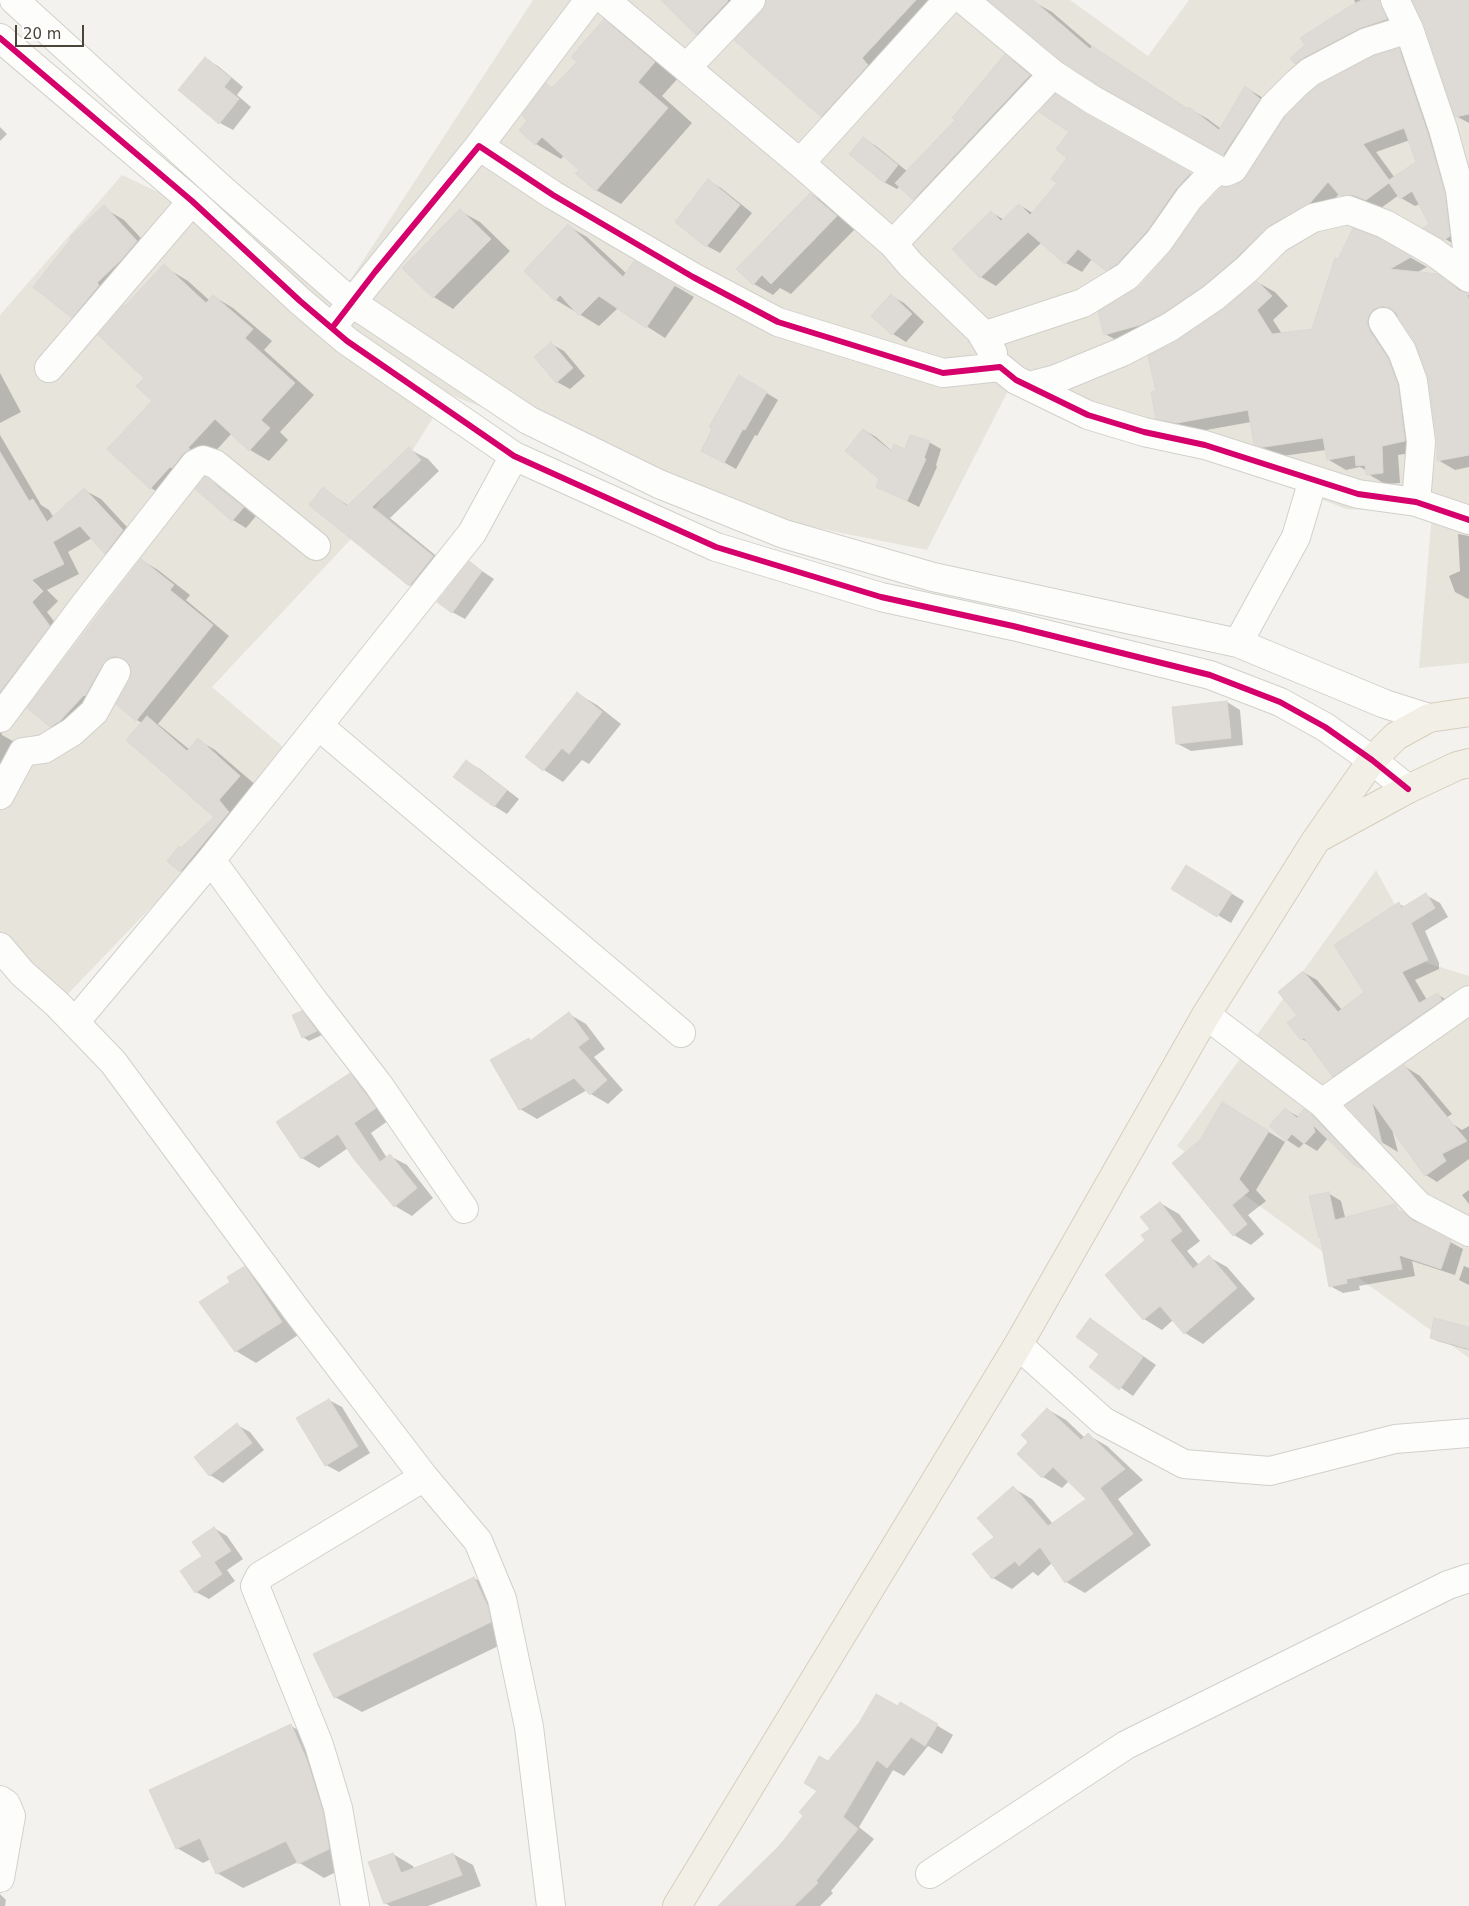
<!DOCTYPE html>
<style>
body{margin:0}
#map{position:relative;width:1469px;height:1906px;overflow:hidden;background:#f4f2ee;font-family:"DejaVu Sans",sans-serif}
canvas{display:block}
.scale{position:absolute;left:15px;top:25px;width:69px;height:22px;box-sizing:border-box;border:2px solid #4b4439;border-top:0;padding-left:6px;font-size:15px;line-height:18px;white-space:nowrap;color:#4b4439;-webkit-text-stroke:4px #fff;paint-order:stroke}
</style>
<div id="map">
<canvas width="1469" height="1906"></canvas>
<div class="scale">20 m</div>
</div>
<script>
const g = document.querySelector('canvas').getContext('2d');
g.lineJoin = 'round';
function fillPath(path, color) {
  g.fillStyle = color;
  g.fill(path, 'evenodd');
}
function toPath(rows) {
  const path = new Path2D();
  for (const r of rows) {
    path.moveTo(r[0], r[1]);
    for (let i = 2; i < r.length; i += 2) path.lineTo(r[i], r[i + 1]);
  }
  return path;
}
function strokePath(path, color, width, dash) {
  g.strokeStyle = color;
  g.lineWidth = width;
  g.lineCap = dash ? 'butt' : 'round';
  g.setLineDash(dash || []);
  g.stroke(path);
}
fillPath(toPath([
 [533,0,1070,0,1148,56,1189,0,1469,0,1469,663,1419,668,1432,512,1346,509,1015,377,927,550,776,520,448,394,368,521,212,687,295,757,67,995,0,945,0,315,122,175,349,282],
 [1376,870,1427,963,1469,976,1469,1358,1177,1146]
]), '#e7e4dc');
fillPath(toPath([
 [663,0,734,0,716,44,697,34],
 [767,0,955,0,840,127,822,116,764,11],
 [990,0,1030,0,1034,2,1052,12,1095,49,1189,110,1190,109,1208,119,1221,129,1245,87,1263,98,1243,165,1121,97],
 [1354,0,1400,0,1398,18,1313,73,1296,63,1356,4],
 [1414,0,1469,0,1469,123,1456,116,1424,22],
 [604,21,629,35,679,77,662,96,692,123,621,204,596,190,581,169,564,155,561,159,536,144,521,130,529,121,546,85,554,89,578,61],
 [1399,50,1414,58,1442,143,1459,247,1426,228,1431,225,1420,204,1415,206,1401,198,1399,195,1381,208,1369,203,1355,204,1339,194,1324,211,1251,266,1120,342,1105,334,1139,288,1232,188,1240,184],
 [1410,140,1418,163,1395,178,1376,152],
 [1005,56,1025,67,1049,87,933,210,914,199,900,186,897,189,884,182,863,138,876,146,908,172,956,120],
 [205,59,218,66,243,87,237,95,251,107,233,130,220,123,180,90],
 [1056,96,1098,122,1206,183,1122,279,1092,259,1082,272,1066,263,1042,242,996,286,981,277,991,212,1004,220,1019,205,1033,213,1058,183,1069,157,1071,132],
 [0,127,7,134,0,141],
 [708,181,721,188,752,213,720,253,707,246,677,222],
 [811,194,830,206,856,228,791,294,780,288,773,295,754,284],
 [107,210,124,220,153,251,89,326,72,317],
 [460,211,480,222,510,251,453,309,434,297,404,268],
 [568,226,587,237,627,274,635,262,694,297,665,338,618,308,599,326,556,300],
 [1378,239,1427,267,1416,273,1437,275,1469,295,1469,467,1455,470,1438,460,1438,440,1429,375,1416,342,1399,316,1392,318,1422,451,1398,455,1400,483,1385,484,1368,474,1367,471,1360,467,1346,470,1329,460,1326,450,1282,456,1272,453,1255,443,1251,422,1195,432,1175,428,1157,418,1158,392,1179,341,1224,311,1257,282,1275,292,1288,306,1273,320,1282,334,1313,330,1339,260],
 [168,269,188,281,209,300,213,296,233,308,272,341,264,350,314,395,280,432,288,440,269,461,250,450,232,433,171,500,151,488,109,449,154,401,146,378,126,308],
 [891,296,904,303,924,322,906,342,893,334],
 [551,344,564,351,585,376,570,389,557,382],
 [0,373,21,412,0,423],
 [740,377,778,400,757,436,755,435,736,469,702,450],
 [864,430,876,437,892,451,906,451,929,442,941,449,936,465,937,467,919,507,877,486,880,479],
 [0,435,41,505,49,510,54,518,84,490,101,499,139,540,122,562,106,553,92,538,68,552,79,574,47,590,58,601,47,612,65,636,0,726,2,735,18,744,0,778],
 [409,449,428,459,439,471,390,518,451,568,428,596,410,585,311,505,323,489,349,506],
 [205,479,218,486,256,516,246,528,233,520,197,489],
 [1458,534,1469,536,1469,598,1468,599,1455,592,1449,576,1460,571],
 [141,560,158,570,190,595,186,600,229,636,158,724,190,750,198,740,215,750,257,786,199,881,181,871,169,861,216,817,142,723,137,720,131,680,133,671,131,666,125,668,68,736,51,726],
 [470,563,494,579,465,619,452,612],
 [578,694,597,705,621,724,589,764,582,760,563,782,544,770,527,756],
 [1227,702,1240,710,1243,745,1191,751,1178,744],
 [467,762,480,769,519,799,507,814,494,806],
 [1199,874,1244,901,1231,923,1173,888],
 [1426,895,1440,903,1448,917,1425,931,1439,963,1439,969,1415,980,1427,1000,1438,995,1452,1003,1348,1084,1333,1076,1309,1043,1302,1039,1299,1015,1303,972,1317,980,1342,1010,1365,993,1399,904,1405,907],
 [302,1012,308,1016,322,1035,309,1041,303,1037],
 [569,1014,586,1024,605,1049,594,1057,623,1090,608,1104,591,1094,587,1090,537,1119,520,1109,529,1039,532,1041],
 [1404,1066,1420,1076,1452,1114,1438,1123,1448,1121,1462,1130,1469,1126,1469,1159,1437,1182,1426,1175,1392,1129,1398,1152,1383,1143,1348,1106],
 [350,1074,367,1084,392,1118,371,1133,387,1158,390,1156,407,1165,433,1198,412,1216,395,1206,348,1148,319,1168,302,1158],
 [1285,1109,1299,1117,1305,1111,1317,1118,1371,1173,1354,1163,1328,1138,1317,1151,1304,1143,1299,1148,1287,1140,1271,1126],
 [1312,1115,1346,1150,1344,1152],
 [1240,1114,1285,1142,1256,1190,1266,1201,1248,1215,1264,1234,1251,1245,1234,1235,1174,1163],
 [1469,1190,1469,1204,1462,1195],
 [1328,1193,1341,1201,1346,1221,1402,1212,1415,1220,1423,1227,1463,1249,1455,1275,1412,1261,1415,1276,1359,1286,1360,1290,1343,1293,1330,1286,1322,1238,1320,1237,1310,1197],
 [1160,1203,1179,1214,1200,1241,1187,1251,1199,1265,1209,1257,1227,1267,1255,1299,1203,1344,1185,1333,1173,1320,1162,1330,1144,1319,1106,1275,1147,1240],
 [1464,1266,1469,1268,1469,1285,1459,1280],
 [245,1268,264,1279,301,1333,256,1363,236,1351,232,1282],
 [1090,1319,1156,1365,1133,1396,1091,1367,1101,1353],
 [1469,1329,1469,1350,1437,1341,1431,1337],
 [329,1400,342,1407,370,1453,339,1472,326,1465],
 [1047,1409,1066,1420,1085,1438,1088,1435,1107,1446,1143,1480,1118,1499,1151,1545,1085,1593,1066,1582,1052,1563,1038,1576,1033,1572,1012,1589,993,1578,996,1537,1013,1488,1032,1499,1053,1524,1088,1499,1069,1481,1062,1488,1043,1477,1019,1454,1030,1442],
 [237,1425,250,1432,264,1450,223,1483,210,1475],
 [214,1528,227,1536,243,1559,227,1570,235,1581,209,1599,196,1592,203,1556],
 [474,1578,501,1593,517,1637,362,1712,335,1697],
 [901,1704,953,1735,942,1754,928,1746,904,1776,893,1770,859,1827,874,1839,831,1891,833,1893,820,1906,725,1906,780,1847,805,1816,819,1790,829,1763,898,1708],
 [291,1726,316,1740,354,1863,324,1878,298,1862,243,1888,217,1873,211,1859,203,1863,177,1848],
 [393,1854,413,1866,414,1869,453,1854,473,1865,481,1886,428,1906,390,1906,385,1903],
 [0,1894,6,1900,5,1906,0,1906]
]), '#0003');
const building = toPath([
 [661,0,727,0,728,1,696,35,661,0],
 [766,0,916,0,862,58,868,65,821,117,734,40,762,11,766,0],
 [988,0,1033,0,1090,49,1092,46,1188,109,1189,107,1219,130,1245,86,1260,99,1223,155,1101,87,1062,61,988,0],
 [1362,0,1380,0,1387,19,1360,28,1303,58,1295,64,1290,58,1305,45,1300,38,1350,6,1362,0],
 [1412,0,1469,0,1469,114,1455,117,1424,24,1412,0],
 [604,19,655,62,638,82,668,108,596,191,575,173,579,170,542,137,535,145,519,130,527,121,522,115,546,83,552,88,577,62,571,57,604,19],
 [1399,48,1428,134,1445,193,1450,236,1444,240,1423,228,1429,224,1412,191,1400,199,1389,183,1366,200,1353,195,1340,196,1328,182,1310,203,1269,226,1236,258,1205,285,1162,314,1140,325,1104,335,1098,312,1139,287,1171,251,1201,208,1222,187,1232,187,1239,183,1246,178,1285,117,1307,95,1319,85,1373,56,1399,48],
 [1404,128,1416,162,1389,180,1363,144,1404,128],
 [1005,54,1030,75,913,200,895,183,955,120,952,118,1005,54],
 [205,57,231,78,224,87,239,99,219,124,178,90,205,57],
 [1055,94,1085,114,1191,173,1176,189,1147,231,1117,264,1106,271,1078,249,1065,264,1028,232,980,278,952,249,991,211,1001,221,1019,204,1030,215,1057,183,1051,179,1067,158,1056,149,1069,132,1039,112,1055,94],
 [863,137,898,165,884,183,849,154,863,137],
 [708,179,740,205,706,247,675,222,708,179],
 [810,193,837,216,771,284,762,275,753,285,736,269,810,193],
 [104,205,137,241,121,260,97,283,99,285,72,318,33,287,71,239,70,237,104,205],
 [460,209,491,239,433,298,402,268,460,209],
 [568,224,623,277,634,261,675,285,646,328,599,296,579,316,560,295,555,301,524,271,568,224],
 [1353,228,1378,238,1411,257,1390,269,1438,274,1460,291,1467,293,1469,301,1469,455,1437,461,1437,440,1428,376,1415,342,1396,313,1390,308,1383,306,1374,309,1369,315,1367,323,1370,331,1388,358,1398,385,1405,441,1382,446,1383,473,1366,475,1365,465,1356,466,1355,455,1327,460,1323,438,1264,447,1254,444,1248,410,1177,423,1156,419,1151,392,1156,391,1148,356,1179,340,1223,310,1257,281,1272,296,1257,310,1272,334,1312,329,1335,258,1338,259,1353,228],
 [164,264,206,303,213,295,253,329,245,338,295,383,261,420,270,428,249,451,215,419,188,448,190,449,183,454,172,468,170,467,150,489,107,449,152,401,136,386,144,378,98,335,124,305,125,306,164,264],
 [891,294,912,314,892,335,871,316,891,294],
 [551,342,573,368,556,383,534,357,551,342],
 [739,375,767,392,745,430,743,429,724,463,701,451,712,429,709,427,739,375],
 [863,429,891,451,894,444,905,449,910,435,930,441,924,458,926,459,907,501,876,487,879,479,845,451,863,429],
 [409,447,421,460,372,507,433,556,409,586,309,505,323,487,347,506,409,447],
 [0,452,29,501,33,499,47,522,84,488,123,530,105,554,80,526,53,542,64,564,32,580,43,591,32,602,50,626,0,692,0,452],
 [205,477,244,507,232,521,195,489,205,477],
 [141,559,174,585,170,590,213,625,136,721,116,704,130,680,132,671,129,664,124,659,115,656,108,659,103,664,85,696,84,695,60,721,50,727,27,708,141,559],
 [469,561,482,571,452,613,437,602,469,561],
 [577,692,602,712,569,754,562,748,543,771,525,757,577,692],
 [1227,701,1231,738,1176,744,1172,707,1227,701],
 [147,716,187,751,198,738,240,776,219,800,229,812,180,872,167,861,179,846,181,848,214,817,126,740,147,716],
 [466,760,507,790,494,807,453,777,466,760],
 [1186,865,1232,893,1217,917,1171,889,1186,865],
 [1426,893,1435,908,1411,923,1428,960,1402,972,1419,1003,1438,993,1442,1000,1333,1077,1304,1038,1301,1040,1287,1023,1297,1015,1278,992,1303,971,1338,1012,1364,992,1334,945,1399,902,1401,908,1426,893],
 [302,1011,317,1031,302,1038,292,1015,302,1011],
 [569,1012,589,1039,578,1047,607,1080,590,1095,574,1078,519,1110,490,1060,529,1038,530,1041,569,1012],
 [1404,1065,1467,1141,1442,1154,1446,1161,1425,1176,1372,1102,1382,1144,1346,1105,1404,1065],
 [350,1073,376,1108,354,1123,380,1162,390,1154,417,1188,394,1207,353,1158,338,1134,301,1159,276,1122,350,1073],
 [1222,1102,1269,1131,1239,1179,1249,1191,1232,1205,1247,1224,1233,1236,1172,1163,1200,1140,1222,1102],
 [1285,1108,1297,1118,1304,1109,1312,1115,1365,1171,1353,1164,1313,1125,1315,1132,1304,1144,1292,1134,1286,1141,1269,1126,1285,1108],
 [1329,1192,1335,1220,1395,1204,1399,1212,1402,1211,1412,1220,1451,1240,1441,1269,1399,1255,1402,1269,1346,1279,1347,1283,1329,1287,1320,1236,1319,1238,1309,1196,1329,1192],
 [1160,1202,1182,1231,1170,1240,1193,1269,1209,1255,1237,1288,1184,1334,1160,1306,1143,1320,1105,1275,1145,1240,1141,1235,1150,1229,1140,1217,1160,1202],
 [245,1266,282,1322,235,1352,199,1302,230,1282,227,1277,245,1266],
 [1090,1318,1143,1357,1119,1390,1089,1367,1099,1354,1076,1337,1090,1318],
 [1434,1318,1469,1327,1469,1349,1430,1338,1434,1318],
 [329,1399,358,1446,325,1466,296,1418,329,1399],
 [1047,1408,1081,1440,1088,1433,1125,1469,1100,1488,1133,1534,1065,1583,1040,1547,1019,1566,1015,1561,992,1579,972,1554,994,1537,977,1518,1013,1486,1048,1526,1086,1499,1053,1467,1042,1478,1017,1454,1028,1442,1021,1435,1047,1408],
 [237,1423,252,1443,209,1476,194,1457,237,1423],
 [214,1527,231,1551,214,1562,222,1574,195,1593,180,1571,202,1556,192,1542,214,1527],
 [474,1577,488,1607,491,1622,334,1698,313,1654,474,1577],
 [876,1694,898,1706,900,1702,938,1724,925,1746,911,1737,887,1768,877,1760,843,1817,858,1829,816,1881,818,1883,794,1906,718,1906,779,1846,803,1816,799,1812,817,1791,804,1783,819,1756,828,1761,859,1723,876,1694],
 [291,1724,306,1758,323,1812,329,1849,298,1864,286,1841,216,1874,200,1838,176,1849,149,1790,291,1724],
 [393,1853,401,1873,453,1853,462,1875,384,1904,368,1862,393,1853]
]);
fillPath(building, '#dedbd6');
strokePath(building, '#dcd9d4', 1);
const minor = toPath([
 [14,0,223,190,351,302,528,420,659,484,784,534,933,577,1238,643,1385,704,1429,718],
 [605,0,800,163,893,244,911,265,980,331,993,353],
 [964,0,1053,74,1093,100,1218,170],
 [1395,0,1409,29,1443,129,1460,190,1469,265],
 [0,38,192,201,300,301,347,341,514,456,716,547,881,597,1013,626,1210,675,1280,702,1325,727,1372,760,1408,789],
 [686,68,751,0],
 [479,146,589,0],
 [800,163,948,0],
 [893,244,1053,74],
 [340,317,479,146,553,195,693,277,778,322,943,373,1000,367,1016,380,1088,415,1144,432,1205,445,1358,494,1416,502,1469,520],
 [1383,322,1402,351,1413,381,1421,442,1416,502],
 [983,336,1083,303,1127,276,1159,241,1189,198,1208,178,1218,170,1226,172,1233,169,1273,107,1296,84,1310,72,1367,42,1409,29],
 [49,368,192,201],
 [1029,386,1056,379,1122,352,1170,327,1214,297,1247,269,1277,239,1313,218,1348,210,1385,224,1434,252,1469,278],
 [1238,643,1296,537,1313,480],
 [0,718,83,607,195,464,203,460,215,464,316,546],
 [319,726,681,1033],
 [0,795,23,752,44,749,72,732,94,712,116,672],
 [211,860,313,1000,378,1084,464,1209],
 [0,947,22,973,57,1004,113,1062,297,1311,424,1477,478,1541,502,1599,529,1727,551,1906],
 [1206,1015,1322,1103,1419,1206,1469,1232],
 [75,1022,211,860,472,533,514,456],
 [1322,1103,1469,1000],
 [1018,1345,1103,1421,1184,1464,1270,1471,1395,1439,1469,1433],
 [0,1800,6,1804,11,1816,0,1878],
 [930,1874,1126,1745,1448,1585,1469,1578],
 [355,1906,338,1808,319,1745,255,1586,260,1576,424,1477]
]);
const major = toPath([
 [1322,836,1408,789,1457,766,1469,763],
 [677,1906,1018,1345,1206,1015,1316,840,1372,760,1396,736,1429,718,1469,712]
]);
strokePath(minor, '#d2d0cb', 30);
strokePath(major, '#d6cebb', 30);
strokePath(minor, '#fdfdfc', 28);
strokePath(major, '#f2efe6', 28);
strokePath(toPath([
 [0,38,192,201,300,301,347,341,514,456,716,547,881,597,1013,626,1210,675,1280,702,1325,727,1372,760,1408,789],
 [332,328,375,272,479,146,553,195,693,277,778,322,943,373,1000,367,1016,380,1088,415,1144,432,1205,445,1358,494,1416,502,1469,520]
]), '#d6006c', 6);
</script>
